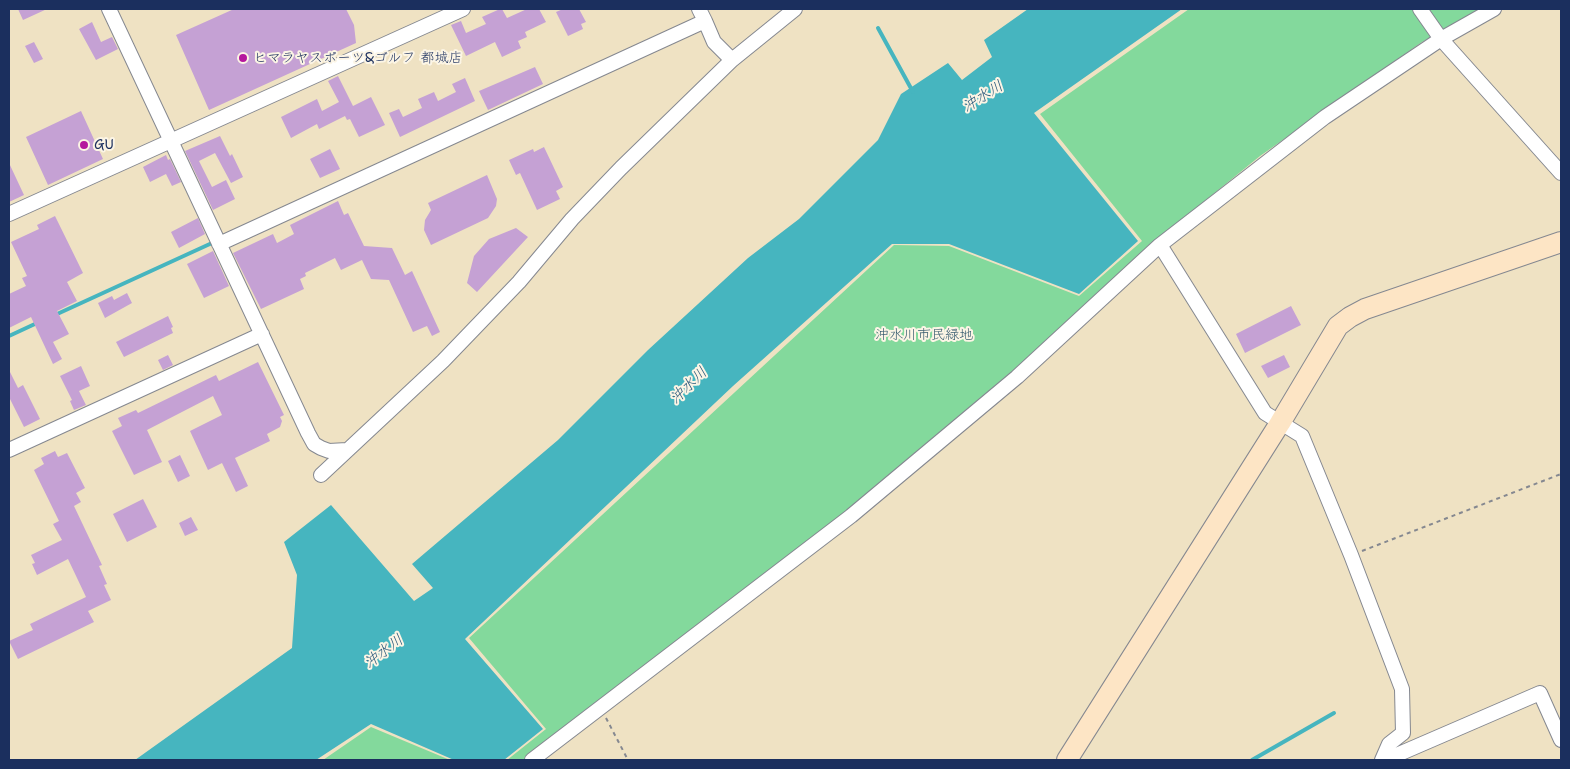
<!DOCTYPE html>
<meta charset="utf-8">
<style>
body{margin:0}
#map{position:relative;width:1570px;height:769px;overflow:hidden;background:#efe2c3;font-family:"Shantell Sans",sans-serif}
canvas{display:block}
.frame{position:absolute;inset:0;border:10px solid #1b2f5e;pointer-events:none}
</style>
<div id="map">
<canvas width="1570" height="769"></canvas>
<div class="frame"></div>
</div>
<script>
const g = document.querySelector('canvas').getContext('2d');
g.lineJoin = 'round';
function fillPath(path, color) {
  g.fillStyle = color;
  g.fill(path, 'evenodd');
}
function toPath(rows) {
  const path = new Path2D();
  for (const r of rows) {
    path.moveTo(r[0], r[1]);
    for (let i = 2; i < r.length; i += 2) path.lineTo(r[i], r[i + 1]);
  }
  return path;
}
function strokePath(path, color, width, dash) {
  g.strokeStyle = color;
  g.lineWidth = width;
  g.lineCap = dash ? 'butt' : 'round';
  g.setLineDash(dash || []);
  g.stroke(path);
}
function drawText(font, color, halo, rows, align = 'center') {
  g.font = font + ' "Shantell Sans","Klee One",sans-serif';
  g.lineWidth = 4;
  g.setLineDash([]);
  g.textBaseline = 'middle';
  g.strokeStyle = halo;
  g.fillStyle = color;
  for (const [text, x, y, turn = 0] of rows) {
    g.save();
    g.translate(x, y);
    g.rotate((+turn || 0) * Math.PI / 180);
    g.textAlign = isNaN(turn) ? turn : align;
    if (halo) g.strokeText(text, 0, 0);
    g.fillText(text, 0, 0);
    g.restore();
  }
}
fillPath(toPath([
 [1189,9,1482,9,1422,42,1260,156,1179,222,1086,308,864,499,526,760,507,760,546,729,469,638,894,245,949,246,1079,296,1142,241,1040,114],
 [371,727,450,760,323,760]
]), '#83d99c');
fillPath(toPath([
 [1028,9,1182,9,1034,113,1138,241,1079,294,949,244,892,244,733,386,465,639,543,729,504,760,454,760,371,724,316,760,135,760,292,648,297,575,284,542,331,505,414,601,433,588,412,564,558,440,648,350,748,258,799,219,878,140,901,94,948,63,962,80,992,57,984,40]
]), '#46b5bf');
strokePath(toPath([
 [878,28,913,92],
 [55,315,212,243],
 [9,336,37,323],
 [1252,760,1334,713]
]), '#46b5bf', 4);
fillPath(toPath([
 [18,9,47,9,23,20],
 [234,9,346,9,354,25,356,43,209,110,176,35],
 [500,9,502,9,507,18,527,9,539,9,546,22,525,32,527,37,518,41,521,48,502,57,495,42,466,56,451,25,461,21,466,33,486,24,482,17],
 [563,9,579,9,586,22,581,24,583,29,568,36,556,12],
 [92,22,101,42,112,37,118,49,96,60,79,29],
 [34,42,43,59,34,63,25,46],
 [535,67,543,84,488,110,479,91],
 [338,76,353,106,371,97,385,125,359,137,350,119,347,120,345,116,319,129,317,124,291,138,281,117,317,99,322,111,339,102,328,81],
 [465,78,475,101,400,137,389,113,399,109,403,117,422,108,418,99,434,92,438,101,456,92,452,84],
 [81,111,103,159,48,185,26,137],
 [220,136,230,156,232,154,243,177,231,183,215,153,199,161,212,187,226,180,235,199,213,210,185,151],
 [544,147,563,187,556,191,560,199,537,210,520,173,516,175,509,160,533,149,534,152],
 [330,149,340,169,320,178,310,159],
 [166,155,168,160,170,159,181,182,172,186,166,174,150,182,143,167],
 [9,163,24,195,9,202],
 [487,175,497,199,496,206,488,218,431,245,424,230,425,220,431,210,428,203],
 [338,201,344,215,348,213,364,246,392,248,405,275,412,271,440,332,432,336,427,326,413,332,389,280,371,279,362,260,341,270,335,258,305,273,306,276,300,279,304,289,261,309,233,253,273,234,277,243,294,234,290,225],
 [55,216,83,273,67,282,77,301,57,311,69,334,53,342,62,359,53,364,31,317,9,328,9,294,26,286,22,278,27,276,11,242,39,229,37,225],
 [198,218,205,234,179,248,171,232],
 [516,228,528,237,477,292,467,283,474,256,489,239],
 [213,251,229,286,204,298,187,264],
 [127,293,132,303,105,318,98,303,112,296,114,300],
 [1291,306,1301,325,1245,353,1236,334],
 [168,316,173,327,171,328,173,333,124,357,116,342],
 [168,355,173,365,163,370,158,360],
 [1284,355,1290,367,1268,378,1261,366],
 [258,362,284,415,280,417,282,421,280,427,267,434,270,441,235,458,248,486,236,492,222,463,208,470,190,431,222,415,213,396,147,430,162,462,134,475,112,431,122,426,118,418,136,410,138,413,216,375,219,381],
 [81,366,90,386,79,391,86,405,74,410,70,401,72,400,60,376],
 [9,370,18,388,23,385,40,419,24,427,9,397],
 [55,451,58,457,67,453,85,488,76,493,81,502,74,506,102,565,99,566,107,584,104,585,111,600,88,611,94,622,18,659,9,641,33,630,30,624,86,597,68,559,37,575,32,564,35,563,31,555,62,540,53,524,59,521,34,470,44,464,41,458],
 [180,455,190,476,178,482,168,461],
 [143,499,157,527,127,542,113,514],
 [191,517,198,530,185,536,179,523]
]), '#c5a1d4');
const street = toPath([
 [109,9,308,433,314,444,321,448,329,451,347,450],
 [699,9,705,21],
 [1420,9,1441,39,1561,173],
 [9,214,463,9],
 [219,244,705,21,714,42,732,60],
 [1160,245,1265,413,1302,436,1351,555,1402,689,1403,733,1389,744,1382,760],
 [9,450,262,334],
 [321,475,443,361,519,282,572,219,621,168,732,60,795,9],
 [532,760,851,516,1017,377,1160,245,1325,117,1441,39,1494,9],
 [1385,760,1540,693,1561,740]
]);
const secondary = toPath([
 [1067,760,1280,423,1338,326,1350,317,1365,309,1561,242]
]);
strokePath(street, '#858890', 16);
strokePath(secondary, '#858890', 22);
strokePath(toPath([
 [1362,551,1561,474],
 [606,718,628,760]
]), '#858890', 2, [4, 4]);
strokePath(street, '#fff', 14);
strokePath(secondary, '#fde5c5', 20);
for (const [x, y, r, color] of [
 [243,58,5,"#b5179e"],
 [84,145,5,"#b5179e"]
]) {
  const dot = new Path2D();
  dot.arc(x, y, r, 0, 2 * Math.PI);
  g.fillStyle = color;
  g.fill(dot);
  strokePath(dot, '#fcf5e5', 2);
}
drawText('14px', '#1b2f5e', '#fcf5e5', [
 ["ヒマラヤスポーツ&ゴルフ 都城店",253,58],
 ["GU",94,145]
], 'left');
drawText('14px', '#355a6e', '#fcf5e5', [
 ["沖水川市民緑地",924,335]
]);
drawText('italic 15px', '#28577b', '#fcf5e5', [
 ["沖水川",983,97,-32],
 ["沖水川",689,386,-44],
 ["沖水川",384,652,-37]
]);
</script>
